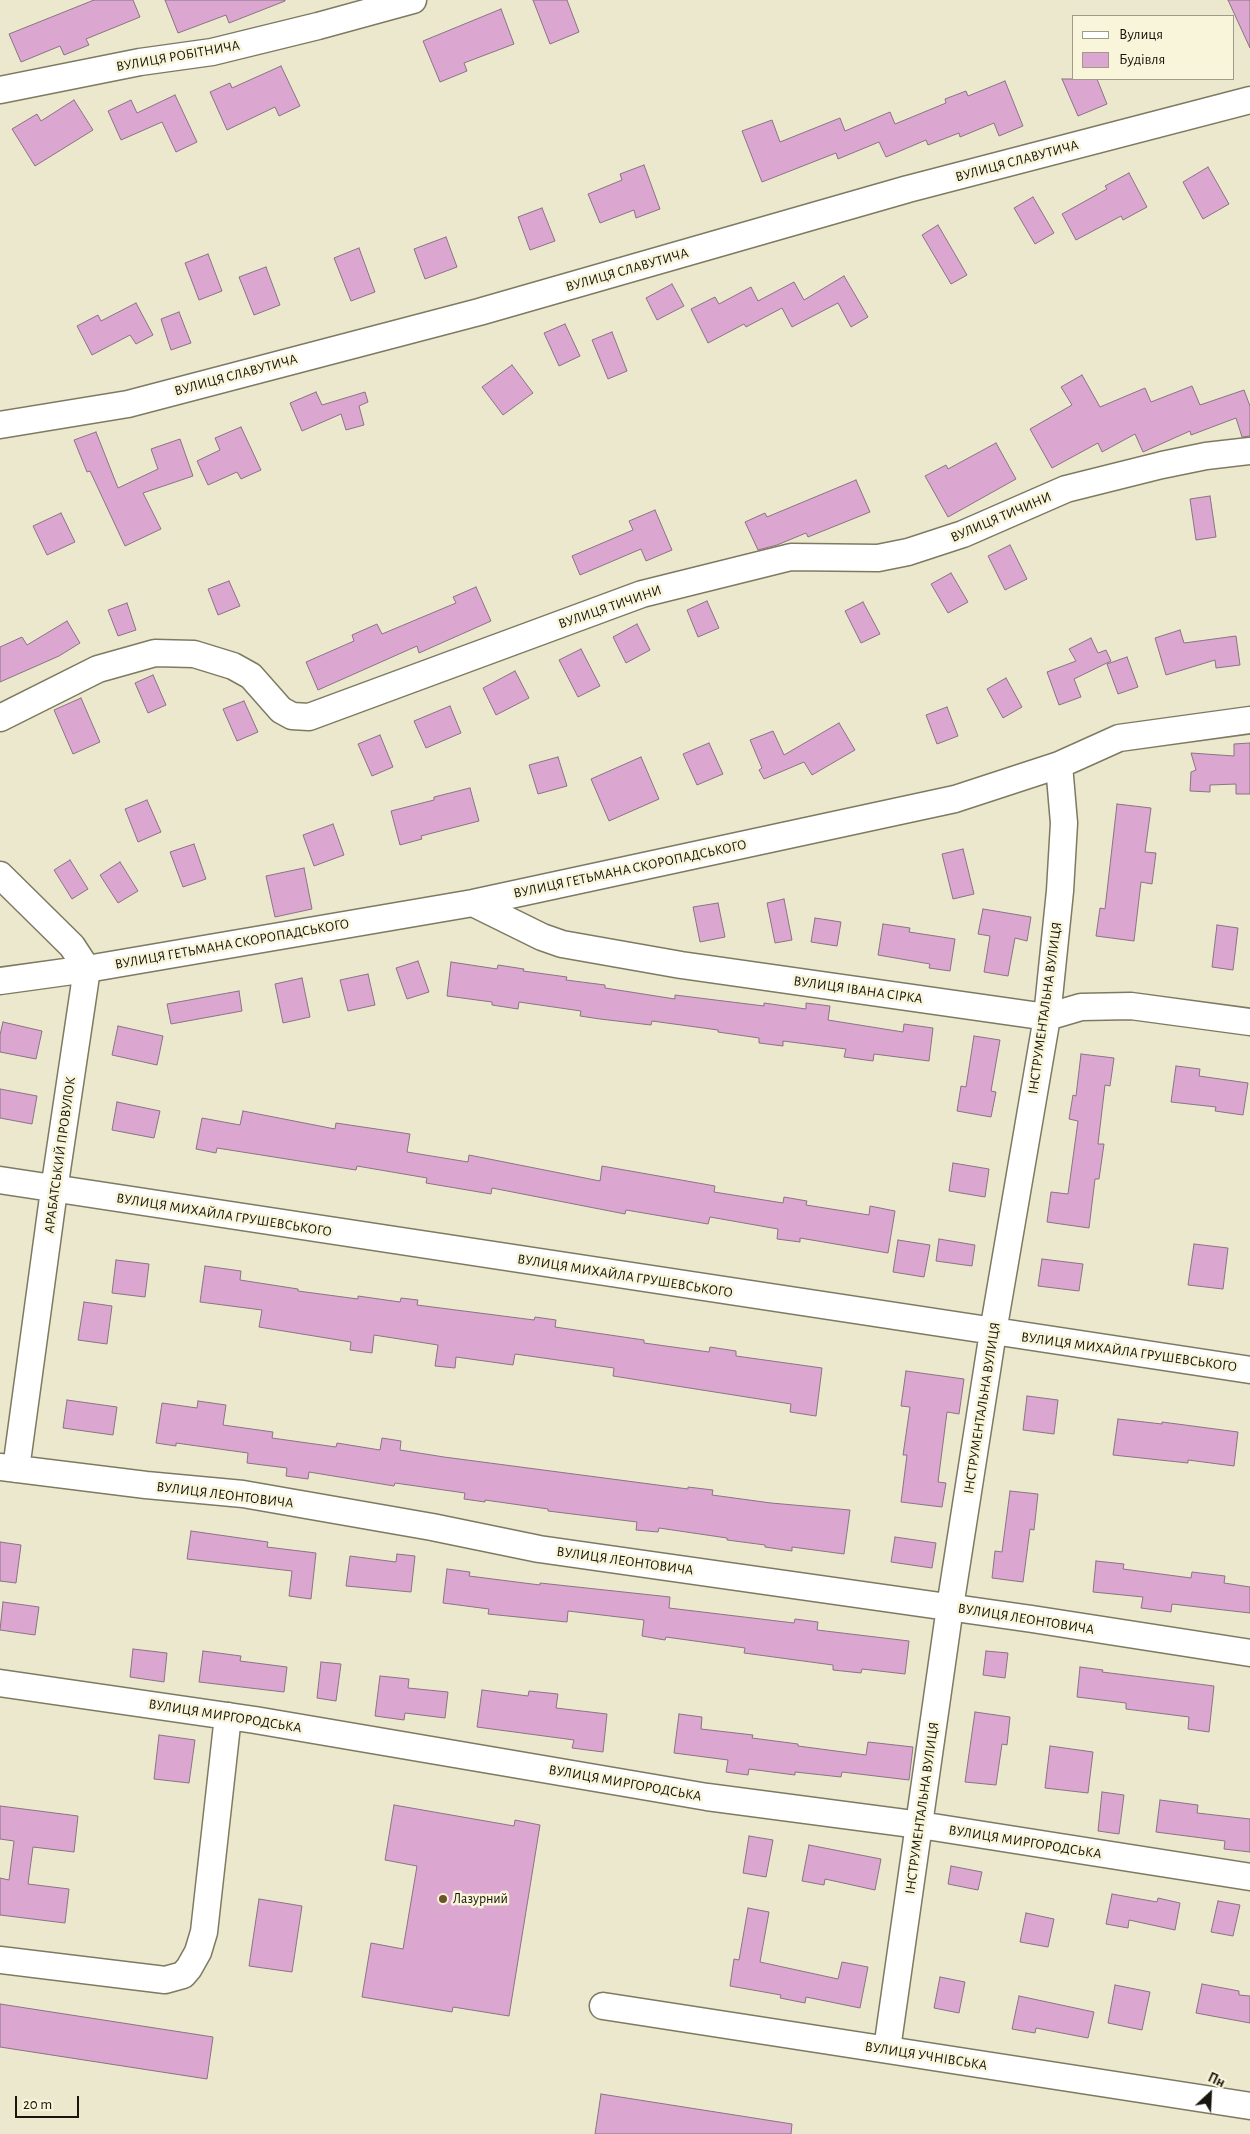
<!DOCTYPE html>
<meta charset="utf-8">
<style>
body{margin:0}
#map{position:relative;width:1250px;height:2134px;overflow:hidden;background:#ece8cd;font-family:"Alegreya Sans",sans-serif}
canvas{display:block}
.legend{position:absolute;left:1072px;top:15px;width:162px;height:65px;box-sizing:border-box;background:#f9f5da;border:1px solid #9f9b88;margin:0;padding:6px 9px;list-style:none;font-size:15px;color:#17150c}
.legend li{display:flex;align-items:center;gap:10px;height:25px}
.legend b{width:25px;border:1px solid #9f9b88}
.north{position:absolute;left:1185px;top:2069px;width:50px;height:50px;-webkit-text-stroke:4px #f9f5da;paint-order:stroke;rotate:25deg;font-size:14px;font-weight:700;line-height:20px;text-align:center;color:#17150c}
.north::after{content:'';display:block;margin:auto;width:18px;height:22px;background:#17150c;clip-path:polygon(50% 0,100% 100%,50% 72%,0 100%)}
.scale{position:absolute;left:15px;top:2096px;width:64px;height:22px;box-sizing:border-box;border:2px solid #17150c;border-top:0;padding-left:6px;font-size:15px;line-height:18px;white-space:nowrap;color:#17150c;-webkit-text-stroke:4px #f9f5da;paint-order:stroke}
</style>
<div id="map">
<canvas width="1250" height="2134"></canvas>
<ul class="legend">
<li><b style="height:6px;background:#fff"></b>Вулиця</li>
<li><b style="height:14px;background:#dba6cf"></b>Будівля</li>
</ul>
<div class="north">Пн</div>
<div class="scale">20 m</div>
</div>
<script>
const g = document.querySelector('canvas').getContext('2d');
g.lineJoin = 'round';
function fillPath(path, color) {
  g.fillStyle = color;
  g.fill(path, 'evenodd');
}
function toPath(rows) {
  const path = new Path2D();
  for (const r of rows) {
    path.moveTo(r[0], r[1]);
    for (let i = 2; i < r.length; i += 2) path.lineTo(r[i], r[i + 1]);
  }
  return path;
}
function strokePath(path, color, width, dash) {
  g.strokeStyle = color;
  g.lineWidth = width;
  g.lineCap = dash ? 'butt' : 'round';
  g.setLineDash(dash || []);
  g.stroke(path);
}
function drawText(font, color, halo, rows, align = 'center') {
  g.font = font + ' "Alegreya Sans",sans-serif';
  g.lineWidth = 5;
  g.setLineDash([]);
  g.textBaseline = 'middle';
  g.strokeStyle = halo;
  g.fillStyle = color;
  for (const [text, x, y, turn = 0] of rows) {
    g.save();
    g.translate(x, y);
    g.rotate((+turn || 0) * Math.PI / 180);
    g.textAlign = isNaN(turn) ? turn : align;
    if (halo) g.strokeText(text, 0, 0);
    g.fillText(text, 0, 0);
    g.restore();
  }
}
const building = toPath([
 [94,0,133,0,140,17,86,39,89,45,64,55,60,46,21,62,9,34,94,0],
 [165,0,285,0,285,1,229,23,226,15,178,33,165,0],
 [533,0,567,0,579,32,550,44,533,0],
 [1228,0,1250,0,1250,48,1228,0],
 [501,9,514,44,464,63,467,71,440,82,423,41,501,9],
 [281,66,300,106,279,116,275,107,227,130,210,92,230,83,232,88,281,66],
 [1062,79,1097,79,1107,104,1078,116,1062,79],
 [1005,81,1023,126,999,136,994,123,960,137,959,133,928,145,926,140,886,157,879,142,838,159,836,153,762,182,742,131,772,120,780,142,840,118,845,131,890,112,895,124,946,103,945,99,966,91,968,96,1005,81],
 [175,95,197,142,176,152,162,122,121,140,108,111,131,100,137,113,175,95],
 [74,100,93,130,35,166,12,129,37,114,41,121,74,100],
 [644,165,660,209,636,218,634,210,600,223,588,194,622,180,620,174,644,165],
 [1208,167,1229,204,1203,219,1183,182,1208,167],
 [1129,173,1147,207,1123,220,1121,216,1076,240,1062,214,1107,189,1105,186,1129,173],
 [1033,197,1054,233,1035,244,1014,208,1033,197],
 [542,208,555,241,530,250,518,217,542,208],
 [938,225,967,275,951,284,922,235,938,225],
 [446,237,457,267,425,279,414,249,446,237],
 [359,248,375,292,351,301,334,258,359,248],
 [208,254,222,291,199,300,185,263,208,254],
 [266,267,280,305,254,315,239,277,266,267],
 [844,276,868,317,851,327,838,303,792,327,782,308,746,327,744,324,708,343,691,309,715,297,719,304,751,287,758,301,794,282,804,300,844,276],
 [672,284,684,306,657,320,646,298,672,284],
 [136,303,153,335,136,344,130,335,92,355,77,326,98,315,101,321,136,303],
 [179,312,191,343,171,350,161,319,179,312],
 [565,324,580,356,559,366,544,333,565,324],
 [612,332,627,371,608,379,592,340,612,332],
 [512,365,533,393,503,415,482,387,512,365],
 [1082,375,1100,407,1145,388,1151,402,1192,386,1200,405,1244,390,1250,406,1250,436,1242,437,1236,418,1191,435,1190,431,1143,452,1135,434,1102,452,1098,443,1052,468,1030,429,1072,405,1061,387,1082,375],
 [316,392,322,405,365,392,368,402,359,406,364,425,346,430,341,414,302,431,290,403,316,392],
 [241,427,261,470,241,479,237,472,208,485,197,461,220,450,215,438,241,427],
 [96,432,118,488,158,469,151,449,180,439,193,476,143,493,161,529,125,546,90,471,87,472,74,440,96,432],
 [996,443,1016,479,948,517,925,476,946,465,948,469,996,443],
 [856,480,870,512,808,537,806,533,777,545,758,550,745,522,765,513,767,517,856,480],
 [1210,496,1216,537,1196,540,1190,499,1210,496],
 [655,510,672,550,646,561,641,549,580,575,572,556,633,530,629,521,655,510],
 [61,513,75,542,47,555,33,526,61,513],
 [1010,545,1027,579,1005,590,988,556,1010,545],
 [951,573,968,602,948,613,931,584,951,573],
 [229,581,240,606,218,615,208,589,229,581],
 [476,587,491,621,419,653,417,646,318,690,306,662,354,641,352,635,377,624,382,634,456,603,453,597,476,587],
 [707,601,719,628,698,637,687,610,707,601],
 [863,602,880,634,861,643,845,611,863,602],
 [127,603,136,630,118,636,108,610,127,603],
 [67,621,80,643,59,656,0,682,0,647,22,637,27,645,67,621],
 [637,624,650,650,626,663,613,637,637,624],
 [1180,630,1184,643,1236,636,1240,665,1216,668,1215,660,1166,675,1155,638,1180,630],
 [1091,638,1098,653,1106,650,1111,661,1074,679,1081,697,1059,705,1047,672,1076,661,1069,649,1091,638],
 [581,649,600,686,578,697,559,660,581,649],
 [1127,657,1138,687,1118,694,1107,664,1127,657],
 [515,671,529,698,496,715,483,688,515,671],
 [153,675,166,705,148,713,135,683,153,675],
 [1006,678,1022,707,1003,718,987,689,1006,678],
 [81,698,100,742,73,754,54,710,81,698],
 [244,701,258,732,237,741,223,709,244,701],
 [450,706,461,733,426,748,414,721,450,706],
 [947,707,958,736,937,744,926,715,947,707],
 [839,723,855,750,812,775,804,762,764,779,759,770,762,768,750,740,773,731,784,755,839,723],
 [380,735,393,767,372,776,358,744,380,735],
 [709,743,723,774,697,785,683,754,709,743],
 [1250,743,1250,794,1236,794,1236,784,1210,785,1210,792,1190,791,1191,772,1196,770,1191,753,1234,756,1234,744,1250,743],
 [558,757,567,786,538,794,529,765,558,757],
 [641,757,659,799,609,821,591,779,641,757],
 [470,788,479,821,421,836,422,839,400,845,391,811,434,800,434,797,470,788],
 [147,800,161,832,138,842,125,809,147,800],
 [1117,804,1151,808,1145,852,1156,853,1152,884,1141,882,1134,941,1096,936,1100,908,1105,909,1117,804],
 [333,824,344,855,314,866,303,835,333,824],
 [194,844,206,879,183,887,170,852,194,844],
 [963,849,974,894,953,899,942,854,963,849],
 [70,860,88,889,72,899,54,870,70,860],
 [120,862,138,891,118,903,100,875,120,862],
 [304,868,312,909,275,917,266,876,304,868],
 [784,899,792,940,775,943,767,903,784,899],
 [718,903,725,937,700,942,693,907,718,903],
 [983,909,1031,917,1027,941,1015,938,1008,976,984,972,990,936,978,934,983,909],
 [815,918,841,922,837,946,811,942,815,918],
 [883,924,910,928,909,932,955,939,950,971,929,968,930,964,878,955,883,924],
 [1217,925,1238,928,1233,970,1212,967,1217,925],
 [418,961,429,992,407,999,396,968,418,961],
 [451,962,497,969,498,965,524,969,523,971,567,977,566,980,605,985,605,988,675,999,675,995,764,1006,764,1003,806,1009,806,1003,830,1006,828,1020,903,1032,904,1024,933,1028,929,1061,874,1054,873,1061,844,1057,846,1049,783,1041,783,1046,759,1043,759,1038,718,1032,718,1030,652,1021,651,1025,600,1019,580,1016,581,1011,519,1002,518,1009,492,1005,492,1002,447,996,451,962],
 [368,974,375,1005,348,1011,340,980,368,974],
 [302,978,310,1017,283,1023,275,984,302,978],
 [239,991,242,1011,171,1024,167,1004,239,991],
 [3,1022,42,1031,36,1059,0,1052,0,1035,3,1022],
 [118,1026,163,1036,157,1065,112,1055,118,1026],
 [974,1036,1000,1040,991,1091,996,1092,991,1117,957,1111,961,1086,966,1087,974,1036],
 [1081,1054,1114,1058,1110,1086,1105,1085,1098,1144,1104,1144,1099,1179,1095,1179,1089,1228,1047,1222,1051,1192,1068,1194,1078,1121,1069,1119,1073,1095,1076,1096,1081,1054],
 [1176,1066,1200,1069,1199,1076,1248,1083,1243,1115,1215,1111,1216,1107,1171,1102,1176,1066],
 [0,1089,37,1096,32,1124,0,1118,0,1089],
 [117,1102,160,1111,154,1138,112,1130,117,1102],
 [243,1111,335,1129,336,1123,410,1134,407,1152,468,1162,469,1155,600,1181,602,1166,715,1186,714,1192,783,1203,784,1197,807,1201,806,1205,869,1215,870,1206,895,1211,888,1253,800,1238,800,1242,777,1239,778,1229,710,1217,708,1224,626,1210,625,1214,492,1188,491,1194,426,1183,427,1178,357,1166,356,1170,217,1148,216,1153,196,1149,202,1118,240,1125,243,1111],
 [953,1163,989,1169,985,1197,949,1191,953,1163],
 [939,1239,975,1245,972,1266,936,1261,939,1239],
 [898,1240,930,1245,924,1277,893,1272,898,1240],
 [1194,1244,1228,1248,1223,1289,1188,1285,1194,1244],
 [1042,1259,1083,1264,1079,1291,1038,1286,1042,1259],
 [116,1260,149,1264,145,1297,112,1293,116,1260],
 [205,1266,241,1271,240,1280,298,1289,298,1291,358,1299,358,1296,400,1302,401,1298,418,1300,417,1305,534,1320,535,1317,556,1320,555,1327,644,1340,644,1343,709,1352,710,1347,736,1351,736,1356,822,1368,816,1416,790,1412,791,1404,613,1376,614,1368,515,1354,513,1365,456,1357,455,1368,435,1366,438,1345,374,1335,372,1353,350,1350,351,1342,259,1327,262,1310,200,1302,205,1266],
 [84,1302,112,1306,107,1344,78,1340,84,1302],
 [906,1371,964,1379,959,1414,947,1412,938,1482,946,1483,942,1507,901,1502,907,1455,903,1455,910,1407,901,1406,906,1371],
 [1027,1396,1058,1400,1054,1434,1023,1430,1027,1396],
 [67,1400,117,1407,113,1435,63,1428,67,1400],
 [198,1401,226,1405,223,1425,273,1432,272,1438,336,1447,337,1443,380,1450,382,1438,401,1441,400,1450,444,1457,688,1489,688,1487,713,1490,712,1495,771,1503,850,1510,844,1554,792,1547,792,1551,765,1547,765,1545,727,1540,727,1538,659,1528,658,1532,636,1530,637,1522,548,1511,548,1509,485,1500,485,1502,464,1499,465,1493,395,1483,394,1486,309,1472,308,1479,286,1476,287,1468,247,1463,248,1453,176,1443,176,1446,156,1443,162,1403,197,1408,198,1401],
 [1118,1419,1162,1424,1162,1422,1238,1432,1234,1466,1188,1460,1188,1463,1113,1455,1118,1419],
 [1010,1491,1038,1494,1034,1530,1030,1529,1023,1582,992,1578,995,1551,1002,1552,1010,1491],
 [191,1531,268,1542,267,1547,316,1553,311,1599,289,1596,292,1571,187,1559,191,1531],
 [895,1537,936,1543,932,1568,891,1562,895,1537],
 [0,1542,21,1545,16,1583,0,1581,0,1542],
 [397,1554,415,1556,411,1592,346,1586,350,1556,396,1562,397,1554],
 [1096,1561,1124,1564,1123,1569,1191,1578,1192,1572,1225,1576,1224,1583,1250,1587,1250,1613,1172,1604,1171,1612,1141,1608,1143,1597,1093,1592,1096,1561],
 [447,1569,470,1572,469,1576,540,1585,540,1583,670,1597,669,1608,794,1623,795,1619,818,1622,817,1630,909,1641,905,1674,862,1669,861,1673,833,1670,833,1665,744,1653,745,1648,666,1637,665,1640,642,1636,644,1620,568,1611,567,1622,488,1614,489,1609,443,1603,447,1569],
 [3,1602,39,1607,35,1635,0,1630,3,1602],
 [133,1649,167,1653,164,1682,130,1677,133,1649],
 [203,1651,241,1656,240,1661,287,1667,284,1692,199,1682,203,1651],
 [986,1651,1008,1653,1005,1678,983,1675,986,1651],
 [321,1662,341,1664,336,1701,317,1698,321,1662],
 [1080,1667,1103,1670,1102,1672,1214,1686,1209,1732,1188,1729,1189,1717,1126,1709,1126,1703,1077,1697,1080,1667],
 [380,1676,409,1679,408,1688,448,1692,445,1718,405,1713,404,1720,375,1716,380,1676],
 [482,1690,528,1696,529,1691,558,1694,556,1708,607,1714,603,1752,572,1748,574,1740,477,1727,482,1690],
 [975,1712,1010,1717,1007,1745,1002,1744,996,1785,965,1782,975,1712],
 [679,1714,702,1717,701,1729,753,1735,752,1738,798,1744,798,1746,866,1755,868,1742,913,1747,909,1780,842,1772,841,1777,795,1772,795,1775,749,1769,748,1775,726,1772,728,1760,674,1753,679,1714],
 [159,1735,195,1740,189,1783,154,1779,159,1735],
 [1050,1746,1093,1752,1088,1793,1045,1788,1050,1746],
 [1102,1792,1124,1795,1119,1834,1098,1831,1102,1792],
 [1160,1800,1198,1805,1197,1813,1250,1819,1250,1852,1224,1849,1225,1841,1156,1832,1160,1800],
 [394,1805,514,1826,515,1820,540,1825,509,2016,453,2007,452,2012,362,1997,371,1943,403,1949,417,1866,385,1860,394,1805],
 [0,1806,78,1816,74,1852,33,1847,28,1884,69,1889,65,1923,0,1915,0,1878,9,1880,14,1841,0,1839,0,1806],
 [749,1836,773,1840,766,1877,743,1873,749,1836],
 [809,1845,881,1859,875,1890,825,1879,824,1885,802,1881,809,1845],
 [951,1866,982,1872,978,1890,948,1884,951,1866],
 [1112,1894,1157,1902,1158,1898,1180,1903,1175,1930,1129,1920,1128,1928,1106,1924,1112,1894],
 [259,1899,302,1906,292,1972,249,1966,259,1899],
 [1218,1901,1240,1905,1233,1936,1211,1932,1218,1901],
 [748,1908,769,1912,760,1962,838,1979,842,1962,868,1967,860,2008,806,1997,805,2003,780,1998,781,1995,730,1986,734,1959,739,1960,748,1908],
 [1026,1913,1054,1919,1048,1947,1020,1942,1026,1913],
 [940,1977,965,1982,959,2013,934,2008,940,1977],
 [1202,1984,1239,1991,1239,1995,1250,1996,1250,2023,1196,2013,1202,1984],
 [1115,1985,1150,1992,1142,2030,1108,2023,1115,1985],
 [1019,1996,1094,2012,1088,2038,1036,2028,1035,2033,1012,2029,1019,1996],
 [0,2004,213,2037,207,2079,0,2047,0,2004],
 [601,2094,792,2124,791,2134,595,2134,601,2094]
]);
fillPath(building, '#dba6cf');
strokePath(building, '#897484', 1);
const minor = toPath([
 [0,90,140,62,212,52,318,26,413,0],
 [0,425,128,404,479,312,908,189,1250,100],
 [0,718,98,669,155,653,194,654,233,666,251,676,281,710,292,716,309,717,642,594,791,557,878,558,908,552,963,534,1066,489,1162,465,1206,456,1250,451],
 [0,875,72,946,87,969,54,1190,16,1469],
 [473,903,542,937,562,944,681,965,1047,1017,1081,1007,1131,1006,1250,1022],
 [0,981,87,969,473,903,955,799,1059,765,1119,738,1250,720],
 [0,1180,1250,1370],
 [0,1467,146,1485,243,1494,432,1527,539,1549,1032,1619,1250,1653],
 [0,1683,255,1720,707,1797,920,1825,1250,1877],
 [0,1960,165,1980,183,1975,189,1968,198,1952,204,1932,228,1716],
 [603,2006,1250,2106],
 [887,2049,950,1607,993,1332,1047,1017,1060,891,1064,823,1059,765]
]);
strokePath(minor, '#7e7a62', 29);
strokePath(minor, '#fff', 26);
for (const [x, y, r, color] of [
 [443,1899,5,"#6f5225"]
]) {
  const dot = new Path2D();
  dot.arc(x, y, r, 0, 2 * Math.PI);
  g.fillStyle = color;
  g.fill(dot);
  strokePath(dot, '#f9f5da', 2);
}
drawText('14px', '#17150c', '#f9f5da', [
 ["ВУЛИЦЯ РОБІТНИЧА",178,56,-10],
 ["ВУЛИЦЯ СЛАВУТИЧА",1017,161,-15],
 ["ВУЛИЦЯ СЛАВУТИЧА",627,270,-16],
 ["ВУЛИЦЯ СЛАВУТИЧА",236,375,-15],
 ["ВУЛИЦЯ ТИЧИНИ",1001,517,-23],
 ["ВУЛИЦЯ ТИЧИНИ",610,607,-19],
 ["ВУЛИЦЯ ГЕТЬМАНА СКОРОПАДСЬКОГО",630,869,-12],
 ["ВУЛИЦЯ ГЕТЬМАНА СКОРОПАДСЬКОГО",232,944,-10],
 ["ВУЛИЦЯ ІВАНА СІРКА",858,990,8],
 ["ІНСТРУМЕНТАЛЬНА ВУЛИЦЯ",1045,1008,-82],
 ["АРАБАТСЬКИЙ ПРОВУЛОК",60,1155,-82],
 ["ВУЛИЦЯ МИХАЙЛА ГРУШЕВСЬКОГО",224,1215,9],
 ["ВУЛИЦЯ МИХАЙЛА ГРУШЕВСЬКОГО",625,1276,9],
 ["ВУЛИЦЯ МИХАЙЛА ГРУШЕВСЬКОГО",1129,1352,8],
 ["ІНСТРУМЕНТАЛЬНА ВУЛИЦЯ",982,1408,-81],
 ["ВУЛИЦЯ ЛЕОНТОВИЧА",225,1495,7],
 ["ВУЛИЦЯ ЛЕОНТОВИЧА",625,1561,8],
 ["ВУЛИЦЯ ЛЕОНТОВИЧА",1026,1619,9],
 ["ВУЛИЦЯ МИРГОРОДСЬКА",225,1716,9],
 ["ВУЛИЦЯ МИРГОРОДСЬКА",625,1783,10],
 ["ІНСТРУМЕНТАЛЬНА ВУЛИЦЯ",922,1808,-82],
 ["ВУЛИЦЯ МИРГОРОДСЬКА",1025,1842,9],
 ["ВУЛИЦЯ УЧНІВСЬКА",926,2056,9]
]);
drawText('14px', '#17150c', '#f9f5da', [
 ["Лазурний",453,1899]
], 'left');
</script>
